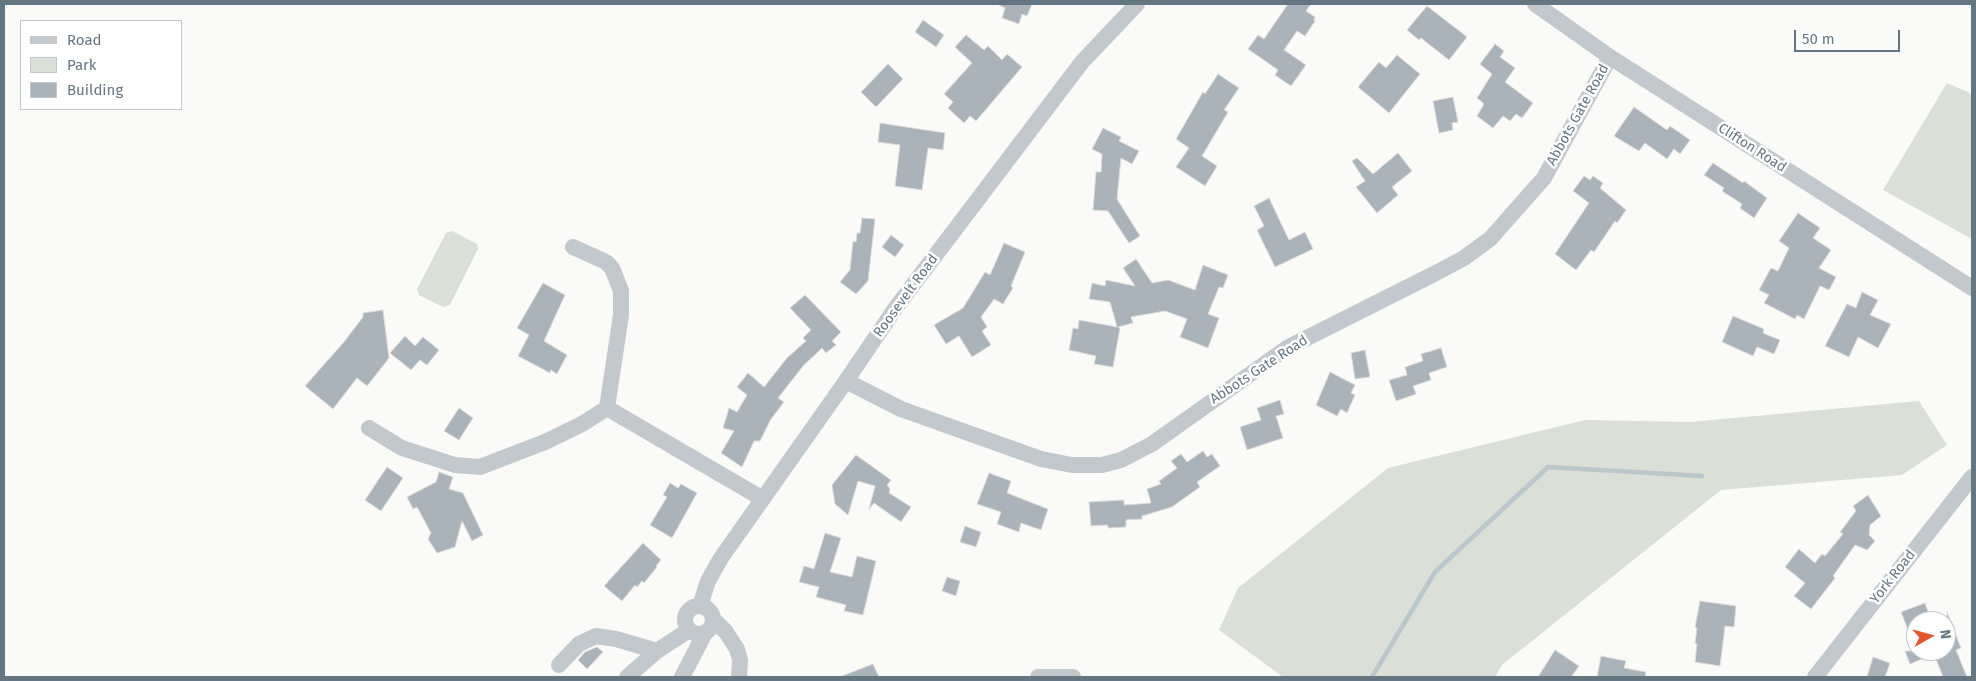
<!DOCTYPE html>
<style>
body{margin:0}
#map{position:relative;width:1976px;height:681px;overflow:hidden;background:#fafaf8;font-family:"Fira Sans",sans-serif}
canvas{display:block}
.frame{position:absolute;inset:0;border:5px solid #657683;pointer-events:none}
.legend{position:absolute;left:20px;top:20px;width:162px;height:90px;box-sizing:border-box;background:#fff;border:1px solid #c1c8cd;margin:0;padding:6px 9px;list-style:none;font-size:15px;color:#657683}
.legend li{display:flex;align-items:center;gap:10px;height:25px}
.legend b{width:25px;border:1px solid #c1c8cd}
.north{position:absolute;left:1906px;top:611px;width:50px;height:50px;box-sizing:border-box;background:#fff;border:1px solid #c1c8cd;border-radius:50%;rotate:83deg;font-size:14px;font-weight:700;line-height:20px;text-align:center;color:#657683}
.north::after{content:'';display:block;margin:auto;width:18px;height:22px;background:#e4572e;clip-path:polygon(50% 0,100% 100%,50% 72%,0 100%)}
.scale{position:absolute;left:1794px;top:30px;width:106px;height:22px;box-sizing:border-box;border:2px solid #657683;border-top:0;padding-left:6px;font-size:15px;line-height:18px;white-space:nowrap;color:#657683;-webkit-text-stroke:4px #fff;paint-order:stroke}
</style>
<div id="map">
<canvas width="1976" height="681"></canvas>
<div class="frame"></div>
<ul class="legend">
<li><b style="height:6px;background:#c3c8cc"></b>Road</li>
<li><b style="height:14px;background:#dadfd7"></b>Park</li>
<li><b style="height:14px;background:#aab3b9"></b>Building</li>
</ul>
<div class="north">N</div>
<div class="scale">50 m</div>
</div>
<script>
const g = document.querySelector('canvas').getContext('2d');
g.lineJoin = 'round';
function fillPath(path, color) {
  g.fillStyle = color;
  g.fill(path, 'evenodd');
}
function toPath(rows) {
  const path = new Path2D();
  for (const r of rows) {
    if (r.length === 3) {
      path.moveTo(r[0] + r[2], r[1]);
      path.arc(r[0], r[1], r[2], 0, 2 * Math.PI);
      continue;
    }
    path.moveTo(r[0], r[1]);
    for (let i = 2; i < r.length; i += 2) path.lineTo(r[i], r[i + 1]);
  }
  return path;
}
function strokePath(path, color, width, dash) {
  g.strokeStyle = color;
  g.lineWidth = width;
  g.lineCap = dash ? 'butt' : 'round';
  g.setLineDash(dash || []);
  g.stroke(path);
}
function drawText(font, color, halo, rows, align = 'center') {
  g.font = font + ' "Fira Sans",sans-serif';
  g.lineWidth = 5;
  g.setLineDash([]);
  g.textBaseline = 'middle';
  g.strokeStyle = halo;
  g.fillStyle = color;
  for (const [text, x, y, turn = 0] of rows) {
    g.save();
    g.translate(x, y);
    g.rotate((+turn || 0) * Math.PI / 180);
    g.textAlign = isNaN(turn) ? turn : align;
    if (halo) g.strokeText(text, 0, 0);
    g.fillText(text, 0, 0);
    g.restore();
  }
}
fillPath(toPath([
 [1947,83,1972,94,1972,239,1883,190],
 [452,231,477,244,478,249,450,305,443,307,419,295,417,289,446,233],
 [1919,401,1947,445,1902,475,1721,490,1502,665,1495,677,1283,677,1219,630,1238,588,1388,468,1585,420,1690,422]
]), '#dadfd7');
strokePath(toPath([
 [1372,677,1435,572,1548,467,1702,476]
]), '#bbc7cb', 4.5);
const building = toPath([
 [997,4,1032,4,1027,16,1022,14,1019,24,1002,18,1005,8,997,4],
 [1288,4,1311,4,1306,11,1315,17,1314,20,1315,21,1305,36,1297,31,1284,50,1306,65,1291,86,1275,75,1278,70,1248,49,1258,35,1264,39,1288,4],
 [1427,6,1467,37,1449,60,1421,38,1419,40,1407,30,1427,6],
 [923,20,944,35,936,47,915,32,923,20],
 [966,35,984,50,988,46,1002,60,1007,54,1022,67,976,121,970,116,964,123,948,108,953,102,944,94,972,63,955,47,966,35],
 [1495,44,1504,51,1500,57,1515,68,1505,82,1533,103,1522,118,1516,114,1510,121,1503,116,1493,128,1477,116,1484,104,1477,98,1492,74,1480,64,1495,44],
 [1397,55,1420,74,1389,113,1358,87,1379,62,1386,68,1397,55],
 [888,64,903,79,876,107,861,92,888,64],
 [1218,74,1239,88,1224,110,1228,112,1202,156,1217,166,1205,186,1176,167,1189,148,1176,139,1203,92,1205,94,1218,74],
 [1453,97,1458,122,1452,123,1453,130,1439,133,1433,101,1453,97],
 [1634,107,1667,130,1670,126,1690,140,1680,154,1674,149,1667,159,1645,143,1639,151,1614,136,1634,107],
 [880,123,945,133,943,150,928,148,922,190,895,186,900,145,878,142,880,123],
 [1103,128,1121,137,1119,141,1139,151,1132,164,1121,158,1117,199,1140,236,1129,243,1108,211,1093,210,1096,172,1101,172,1102,154,1092,149,1103,128],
 [1398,153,1412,171,1392,187,1398,195,1377,213,1356,187,1365,181,1352,161,1357,158,1373,174,1398,153],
 [1713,163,1743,183,1744,181,1767,198,1754,218,1740,208,1742,204,1722,191,1724,188,1704,175,1713,163],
 [1584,176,1590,180,1593,176,1603,183,1600,188,1626,210,1617,223,1615,221,1594,252,1591,250,1576,270,1555,254,1589,203,1573,191,1584,176],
 [1269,198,1289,240,1305,232,1313,249,1275,267,1257,230,1264,226,1254,206,1269,198],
 [1798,213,1820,228,1813,238,1831,250,1819,268,1836,277,1829,290,1820,286,1804,319,1797,315,1795,319,1764,303,1769,295,1759,290,1771,268,1778,271,1789,248,1779,241,1798,213],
 [862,218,875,219,868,281,856,294,840,282,850,270,853,241,856,242,857,233,860,233,862,218],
 [891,235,904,245,895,257,882,247,891,235],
 [1004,243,1025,252,1011,286,1013,288,1003,304,994,299,981,317,987,327,982,331,991,345,972,357,959,336,946,344,934,325,963,308,985,272,990,275,1004,243],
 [1136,259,1152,283,1168,280,1195,290,1203,265,1228,275,1223,288,1219,287,1208,314,1219,318,1208,348,1180,337,1187,319,1165,311,1131,317,1133,323,1118,327,1120,328,1113,367,1094,364,1096,356,1069,350,1073,328,1078,329,1079,320,1117,327,1110,302,1089,299,1092,283,1105,286,1106,280,1135,286,1123,268,1136,259],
 [543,283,565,295,544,341,567,355,557,374,551,370,550,373,518,356,529,335,517,328,543,283],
 [1862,292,1878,300,1870,315,1891,324,1878,348,1858,337,1849,357,1825,346,1847,304,1856,308,1862,292],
 [805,295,841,332,832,341,836,345,826,353,822,348,803,366,778,398,784,402,771,419,760,441,754,441,742,467,721,453,734,431,723,428,729,408,737,412,747,395,737,387,748,373,764,387,787,358,806,341,803,338,811,330,790,308,805,295],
 [383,310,389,358,367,386,357,378,333,409,305,386,344,342,363,317,363,313,383,310],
 [1733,316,1764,329,1763,333,1780,340,1774,354,1757,347,1753,356,1722,342,1733,316],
 [405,336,415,346,423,337,439,350,427,365,420,360,411,370,390,353,405,336],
 [1441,348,1447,367,1429,373,1431,380,1413,386,1416,394,1396,401,1389,380,1407,375,1405,367,1423,361,1421,354,1441,348],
 [1365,350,1370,377,1355,379,1351,353,1365,350],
 [1330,372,1355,385,1351,393,1355,395,1347,413,1341,409,1337,416,1316,405,1330,372],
 [1280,400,1284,414,1276,416,1283,438,1247,450,1240,427,1261,420,1257,408,1280,400],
 [459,408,473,418,459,440,444,431,459,408],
 [1203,451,1207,457,1212,454,1220,466,1197,482,1200,487,1172,507,1142,516,1142,519,1126,520,1126,527,1108,528,1108,525,1091,526,1089,502,1124,500,1124,505,1151,503,1147,489,1161,484,1159,481,1177,468,1171,461,1181,454,1187,462,1203,451],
 [856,455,891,480,887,485,890,489,889,493,911,507,901,522,874,503,869,509,875,486,858,481,848,515,835,504,832,485,856,455],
 [387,467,403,478,381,511,365,500,387,467],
 [439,472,453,477,449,489,463,493,483,535,472,541,462,521,455,547,437,553,428,539,431,533,417,507,413,509,407,497,436,482,439,472],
 [989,473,1011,481,1007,493,1048,509,1041,530,1021,523,1019,532,997,524,1001,512,977,504,989,473],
 [670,483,678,488,681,484,697,493,672,538,650,525,667,497,663,495,670,483],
 [1868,495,1881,516,1870,525,1869,535,1875,541,1867,550,1855,545,1833,576,1835,578,1811,609,1794,596,1805,583,1785,567,1799,549,1815,563,1822,554,1825,556,1843,534,1840,532,1856,511,1853,506,1868,495],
 [965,526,981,532,976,547,960,542,965,526],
 [825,533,841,538,830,572,852,577,857,556,876,561,863,615,844,611,846,605,816,597,819,587,799,582,804,566,814,569,825,533],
 [643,543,661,560,656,566,657,567,644,583,642,581,637,587,635,585,622,601,604,586,643,543],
 [947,577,960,581,956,596,942,591,947,577],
 [1700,601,1736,606,1734,627,1725,626,1720,666,1695,662,1697,644,1695,643,1697,628,1695,627,1700,601],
 [1925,603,1930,617,1927,618,1929,621,1916,621,1915,648,1901,612,1925,603],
 [1947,612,1961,648,1956,650,1967,677,1943,677,1934,654,1910,664,1905,651,1946,651,1947,612],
 [597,647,603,652,587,669,578,660,585,652,597,647],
 [1555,650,1579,666,1571,677,1538,677,1555,650],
 [1601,656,1626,661,1624,668,1646,672,1645,677,1597,677,1601,656],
 [1873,657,1890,663,1885,677,1867,677,1873,657],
 [873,664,879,677,842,677,842,676,873,664]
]);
fillPath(building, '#aab3b9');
strokePath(building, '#dcdcda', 1);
strokePath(toPath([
 [1535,4,1610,57,1972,288],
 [573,247,606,262,612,268,621,291,621,315,607,408,763,499],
 [846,381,901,409,1041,459,1072,465,1102,465,1121,460,1152,444,1287,348,1434,274,1464,258,1490,239,1544,178,1610,57],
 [369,428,402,448,455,465,480,467,545,442,582,424,607,408],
 [699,620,14],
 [700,606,708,581,721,558,846,381,897,306,1082,62,1137,4],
 [714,620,726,632,737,649,740,660,739,677],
 [559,665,579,644,596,636,616,639,657,651],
 [627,677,657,651,689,630],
 [682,677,705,633],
 [1038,677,1073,677],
 [1815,677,1972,477]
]), '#c3c8cc', 16);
drawText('14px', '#657683', '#fff', [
 ["Abbots Gate Road",1578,115,-61],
 ["Clifton Road",1752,148,33],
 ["Roosevelt Road",906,296,-54],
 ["Abbots Gate Road",1259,370,-33],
 ["York Road",1893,577,-52]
]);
</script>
